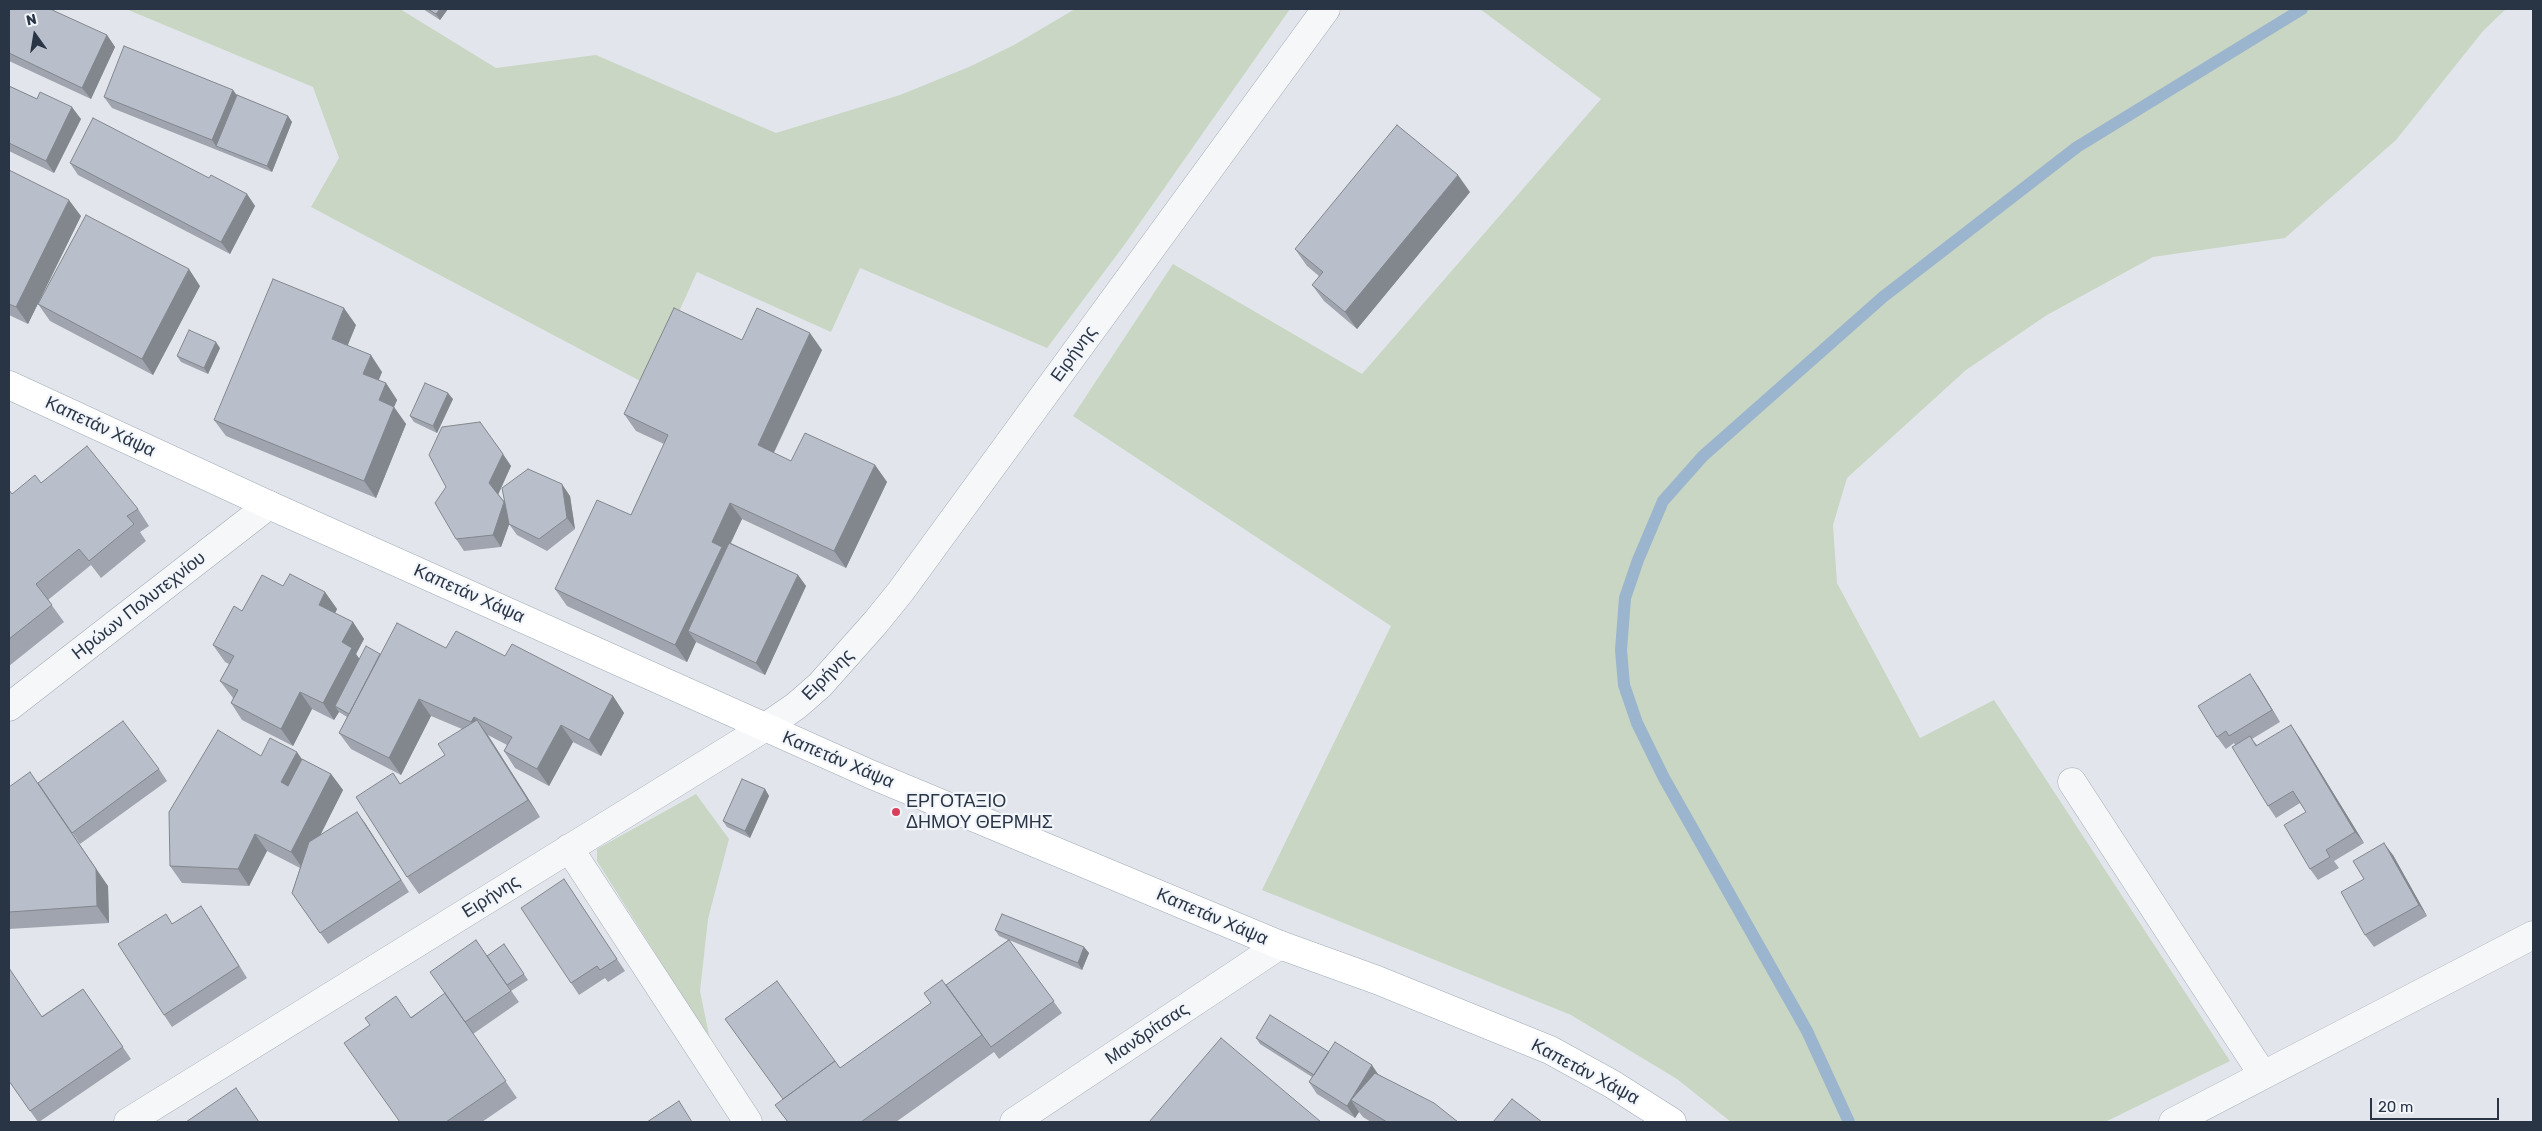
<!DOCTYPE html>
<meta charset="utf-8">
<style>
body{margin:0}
#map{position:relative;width:2542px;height:1131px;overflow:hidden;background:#e2e6ec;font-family:Rubik,sans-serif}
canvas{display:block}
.frame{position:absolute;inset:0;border:10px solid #293445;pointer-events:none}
.north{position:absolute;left:10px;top:10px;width:50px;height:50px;-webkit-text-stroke:4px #f2f5f9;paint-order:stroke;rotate:347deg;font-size:14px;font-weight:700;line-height:20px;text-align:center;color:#293445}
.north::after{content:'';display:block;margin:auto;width:18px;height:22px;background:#293445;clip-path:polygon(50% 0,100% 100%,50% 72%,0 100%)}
.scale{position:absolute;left:2370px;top:1098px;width:129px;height:22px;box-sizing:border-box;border:2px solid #293445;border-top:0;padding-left:6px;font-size:15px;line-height:18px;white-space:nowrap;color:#293445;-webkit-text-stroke:4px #f2f5f9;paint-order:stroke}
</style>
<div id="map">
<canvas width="2542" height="1131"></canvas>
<div class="frame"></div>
<div class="north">N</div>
<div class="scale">20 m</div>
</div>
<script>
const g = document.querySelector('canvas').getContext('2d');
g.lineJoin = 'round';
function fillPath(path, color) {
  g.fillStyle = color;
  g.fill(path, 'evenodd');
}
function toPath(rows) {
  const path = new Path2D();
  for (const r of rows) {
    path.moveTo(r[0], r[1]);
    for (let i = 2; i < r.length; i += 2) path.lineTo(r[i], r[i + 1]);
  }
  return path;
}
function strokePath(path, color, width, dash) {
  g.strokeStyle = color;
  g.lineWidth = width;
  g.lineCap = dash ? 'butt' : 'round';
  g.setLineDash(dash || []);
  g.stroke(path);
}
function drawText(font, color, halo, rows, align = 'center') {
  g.font = font + ' Rubik,sans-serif';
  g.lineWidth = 4.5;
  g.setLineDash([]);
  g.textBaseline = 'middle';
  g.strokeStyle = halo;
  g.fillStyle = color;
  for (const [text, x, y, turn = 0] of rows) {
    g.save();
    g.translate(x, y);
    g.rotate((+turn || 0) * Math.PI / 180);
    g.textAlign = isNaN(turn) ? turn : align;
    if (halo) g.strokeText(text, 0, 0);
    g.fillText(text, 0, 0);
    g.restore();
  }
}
fillPath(toPath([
 [126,9,400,9,496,68,596,55,776,133,900,95,969,67,1014,45,1075,9,1290,9,1125,244,1047,348,860,268,831,332,697,272,646,384,311,207,339,158,313,87],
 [1480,9,2506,9,2483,31,2396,140,2285,238,2153,257,2047,315,1966,370,1847,478,1833,525,1837,583,1920,738,1994,700,2230,1061,2105,1122,1731,1122,1677,1079,1571,1015,1262,890,1391,626,1073,416,1173,264,1362,374,1601,99],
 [696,794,729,839,708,919,700,991,710,1040,597,861,597,849]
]), '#c8d6c3');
strokePath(toPath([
 [1849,1122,1807,1031,1664,778,1637,723,1624,685,1621,650,1625,598,1638,560,1663,501,1703,456,1883,297,2077,147,2302,9]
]), '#9bb5ce', 12);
const minor = toPath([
 [9,707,269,505],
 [2072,782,2263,1075],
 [569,848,748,1122],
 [128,1122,764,728,796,706,820,685,876,622,901,591,1326,9],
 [1014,1122,1280,945],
 [2173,1122,2533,935]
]);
const major = toPath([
 [9,385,269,505,870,774,1280,945,1377,980,1550,1050,1612,1084,1672,1122]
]);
strokePath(minor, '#a7adb7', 29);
strokePath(major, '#a0abb8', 29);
strokePath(minor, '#f5f7f9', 28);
strokePath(major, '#fff', 28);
fillPath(toPath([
 [9,9,107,35,115,47,91,99,9,61],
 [423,9,448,9,440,20],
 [9,86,81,119,54,173,9,151],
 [233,90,237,95,288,116,292,122,272,172,112,108,104,97],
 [70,163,209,178,247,194,255,206,230,254,78,175],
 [9,170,81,216,28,324,9,315],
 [1470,192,1357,329,1324,301,1312,285,1319,276,1307,266,1295,249],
 [200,286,153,375,50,321,38,304],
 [356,325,348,345,382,372,379,380,386,383,397,400,394,407,406,424,376,498,226,436,214,420],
 [742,340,822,350,774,453,791,461,875,465,887,482,846,568,742,519,731,543,798,575,806,586,765,675,696,642,687,662,567,606,555,589,631,515,664,444,636,431,624,414],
 [220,348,208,374,181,362,177,356],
 [453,399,437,433,414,422,410,416],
 [480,422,511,466,498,494,505,502,570,496,575,529,547,551,517,535,509,524,501,547,464,551,456,539,446,487],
 [41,483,138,509,149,526,140,532,146,541,101,578,91,565,48,600,64,622,9,666,9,490,12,494],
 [283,586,325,592,337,609,335,613,353,622,364,639,356,654,359,659,380,654,446,648,505,656,613,696,624,713,601,756,573,742,549,786,515,768,504,751,507,745,488,735,540,817,419,894,407,877,393,773,400,784,445,755,462,729,431,716,401,775,351,749,339,733,347,717,339,712,334,720,312,709,293,746,242,720,231,703,233,698,220,681,229,664,225,662,213,645,242,611],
 [2258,686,2280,722,2252,739,2257,745,2299,737,2364,843,2334,861,2339,868,2318,880,2310,869,2306,812,2300,803,2276,818,2268,806,2234,743,2226,749,2217,737],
 [261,756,302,759,331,774,343,790,321,834,365,823,409,892,328,944,292,893,300,868,267,851,249,886,182,883,170,866],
 [159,769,167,781,80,844,38,783],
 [9,787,108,886,109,923,9,929],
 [765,789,769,796,750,838,727,827,723,821],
 [2393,855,2427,916,2374,947,2365,935,2364,879],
 [572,891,625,971,608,982,605,978,579,995,571,983],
 [201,906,247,978,172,1027,164,1015,172,924],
 [995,930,1084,947,1089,953,1082,970,1009,940,1062,1013,999,1059,994,1052,896,1122,788,1122,775,1105,840,1068,931,1003,946,985,1008,940,999,936],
 [476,940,519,1002,473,1034,517,1098,482,1122,400,1122,411,1017,445,994],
 [504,944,528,980,511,991,487,956],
 [83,989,131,1059,39,1122,38,1122,9,1081,42,1016],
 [1256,1038,1329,1052,1378,1074,1458,1122,1371,1122,1363,1117,1359,1112,1355,1118,1317,1094,1309,1082,1312,1077,1260,1044]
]), '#9fa4ae');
fillPath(toPath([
 [440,9,448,9,440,20,436,14],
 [107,35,115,47,91,99,82,88],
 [233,90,241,102,216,146,212,140],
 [72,107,81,119,54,173,46,161],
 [288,116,292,122,272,172,267,166],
 [1458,175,1470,192,1357,329,1345,312],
 [247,194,255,206,230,254,221,242],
 [69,200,81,216,28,324,16,307],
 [189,269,200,286,153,375,142,359],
 [344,308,356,325,343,356,332,339],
 [810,333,822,350,769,462,758,445],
 [216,342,220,348,208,374,204,368],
 [371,355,382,372,374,390,363,374],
 [386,383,397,400,394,407,406,424,376,498,364,481,379,400],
 [448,393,453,399,437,433,433,426],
 [503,454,511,466,498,495,489,483],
 [875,465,887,482,846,568,834,551],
 [562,484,570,496,575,529,567,518],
 [504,502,513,514,501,547,493,535],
 [730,503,742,519,688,631,696,642,687,662,675,645,712,542],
 [798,575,806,586,765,675,756,663],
 [325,592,337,609,331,622,319,605],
 [353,622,364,639,356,654,364,665,335,706,339,712,334,720,323,703,342,642],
 [2250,674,2258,686,2280,722,2272,710],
 [300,692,312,709,293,746,281,729],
 [613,696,624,713,601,756,589,740],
 [419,699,431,716,401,775,389,758],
 [474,717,486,734,483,739,471,722],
 [477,720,489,737,540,817,528,800],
 [561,725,573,742,549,786,537,769],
 [2291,725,2299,737,2364,843,2355,832],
 [297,752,309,769,293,799,281,782],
 [331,774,343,790,303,869,291,852],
 [42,789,108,886,109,923,97,906],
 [765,789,769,796,750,838,745,831],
 [357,812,365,823,409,892,401,880],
 [255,834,267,851,249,886,238,869],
 [2384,843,2393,855,2427,916,2419,905],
 [201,906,209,918,247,978,239,966],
 [1084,947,1089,953,1082,970,1078,963],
 [1372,1065,1380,1077,1351,1100,1359,1112,1355,1118,1347,1106]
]), '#82868d');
const building = toPath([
 [9,9,50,9,107,35,82,88,9,53,9,9],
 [428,9,440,9,436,14,428,9],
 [124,46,233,90,212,140,104,97,124,46],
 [9,86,37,99,40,92,72,107,46,161,9,143,9,86],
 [237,95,288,116,267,166,216,146,237,95],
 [93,118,209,178,211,175,247,194,221,242,70,163,93,118],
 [1397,125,1458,175,1345,312,1312,285,1323,272,1295,249,1397,125],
 [9,170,69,200,16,307,9,304,9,170],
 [86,215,189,269,142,359,38,304,86,215],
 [273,279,344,308,332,339,371,355,363,374,386,383,379,400,394,407,364,481,214,420,273,279],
 [674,308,742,340,757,308,810,333,758,445,791,461,805,433,875,465,834,551,730,503,712,542,722,547,675,645,555,589,597,500,631,515,668,435,624,414,674,308],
 [189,330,216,342,204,368,177,356,189,330],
 [425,383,448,393,433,426,410,416,425,383],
 [480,422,503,454,489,483,504,502,493,535,456,539,435,503,446,487,429,455,442,427,480,422],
 [87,446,138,509,127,516,134,524,89,561,79,549,36,584,52,605,9,639,9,490,12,494,35,475,41,483,87,446],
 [528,469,562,484,567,518,539,539,509,524,502,488,528,469],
 [729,543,798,575,756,663,688,631,729,543],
 [290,574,325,592,319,605,353,622,342,642,352,648,323,703,300,692,281,729,231,703,238,690,220,681,234,656,213,645,234,606,242,611,262,575,283,586,290,574],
 [397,623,446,648,456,631,505,656,512,644,613,696,589,740,561,725,537,769,504,751,512,737,474,717,471,722,419,699,389,758,339,733,397,623],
 [366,646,380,654,349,714,335,706,366,646],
 [2250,674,2272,710,2229,736,2226,731,2217,737,2198,706,2250,674],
 [477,720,528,800,407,877,356,797,393,773,400,784,445,755,438,744,477,720],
 [123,721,159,769,72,833,38,783,123,721],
 [2291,725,2355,832,2326,850,2330,857,2310,869,2284,825,2306,812,2296,796,2293,791,2268,806,2232,747,2250,736,2256,746,2291,725],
 [218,730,261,756,270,738,297,752,281,782,288,786,302,759,331,774,291,852,255,834,238,869,170,866,169,812,218,730],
 [30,772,96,869,97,906,9,912,9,787,30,772],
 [742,779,765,789,745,831,723,821,742,779],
 [357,812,401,880,320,933,292,893,309,842,357,812],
 [2384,843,2419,905,2365,935,2341,892,2364,879,2353,861,2384,843],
 [564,879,617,959,600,970,597,966,571,983,521,908,564,879],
 [201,906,239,966,164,1015,118,944,166,914,172,924,201,906],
 [1002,914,1084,947,1078,963,995,930,1002,914],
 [476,940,511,991,465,1022,430,972,476,940],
 [1009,940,1054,1001,991,1047,946,985,1009,940],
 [504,944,524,974,507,985,487,956,504,944],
 [9,968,42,1017,83,989,123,1047,30,1111,9,1081,9,968],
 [942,980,982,1035,861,1122,788,1122,775,1105,835,1061,840,1068,931,1003,924,993,942,980],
 [777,981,835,1061,783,1099,725,1019,777,981],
 [445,993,506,1081,446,1122,400,1122,344,1043,370,1025,365,1018,396,996,411,1018,445,993],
 [1270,1015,1329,1052,1314,1075,1256,1038,1270,1015],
 [1221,1038,1321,1122,1149,1122,1221,1038],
 [1335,1042,1372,1065,1347,1106,1309,1082,1335,1042],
 [1375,1073,1434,1103,1458,1122,1387,1122,1351,1100,1375,1073],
 [236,1088,259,1122,186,1122,236,1088],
 [1512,1099,1542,1122,1493,1122,1512,1099],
 [679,1101,692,1122,647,1122,679,1101]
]);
fillPath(building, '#b9bfca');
strokePath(building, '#82868d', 1);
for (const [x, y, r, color] of [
 [896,812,5,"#d93f5b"]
]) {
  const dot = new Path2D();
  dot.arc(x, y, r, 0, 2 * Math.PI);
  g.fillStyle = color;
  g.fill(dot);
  strokePath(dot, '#f2f5f9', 2);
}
drawText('18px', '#293445', '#f2f5f9', [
 ["Ειρήνης",1074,354,-54],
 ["Καπετάν Χάψα",100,427,25],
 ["Καπετάν Χάψα",469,594,24],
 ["Ηρώων Πολυτεχνίου",139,606,-38],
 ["Ειρήνης",828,675,-45],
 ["Καπετάν Χάψα",838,760,23],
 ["Ειρήνης",491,897,-32],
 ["Καπετάν Χάψα",1212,917,23],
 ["Μανδρίτσας",1147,1034,-34],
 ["Καπετάν Χάψα",1585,1072,28]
]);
drawText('18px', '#293445', '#f2f5f9', [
 ["ΕΡΓΟΤΑΞΙΟ",906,802],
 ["ΔΗΜΟΥ ΘΕΡΜΗΣ",906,823]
], 'left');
</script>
